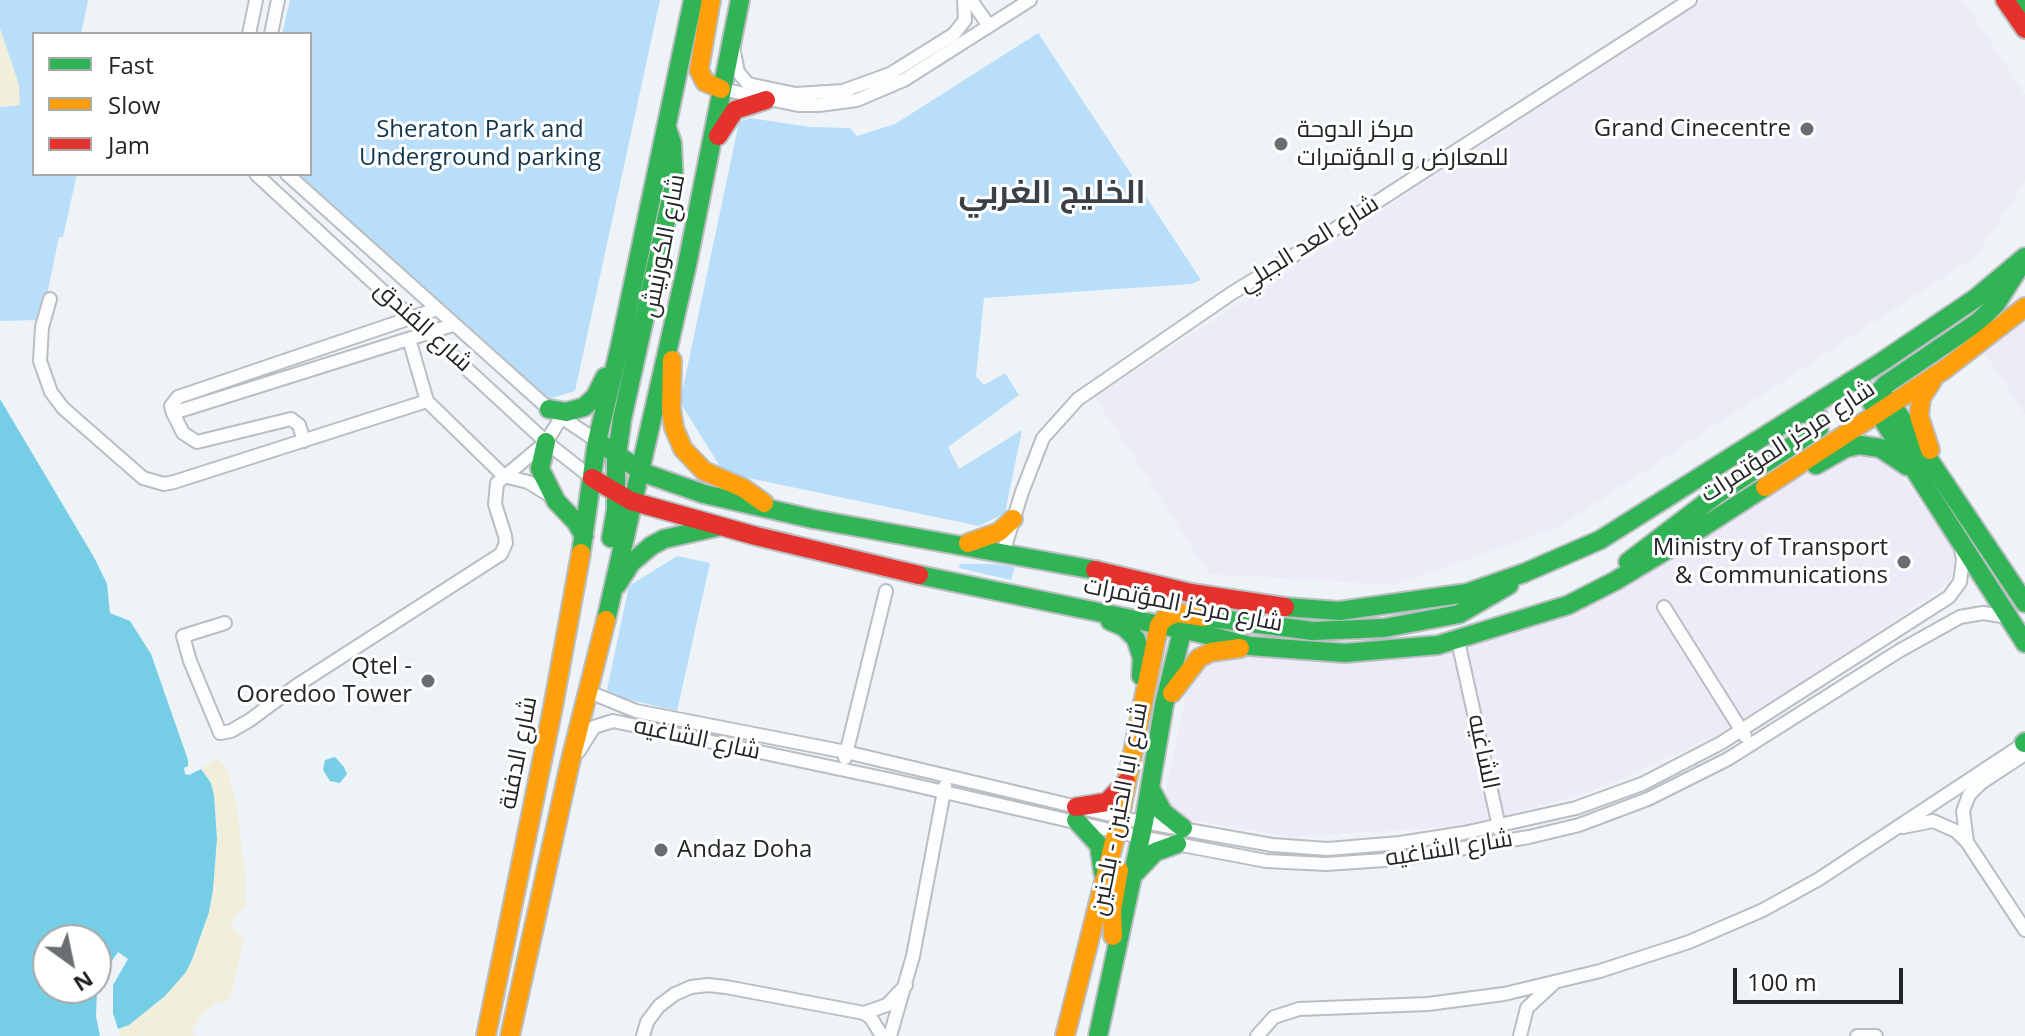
<!DOCTYPE html>
<meta charset="utf-8">
<style>
body{margin:0}
#map{position:relative;width:2025px;height:1036px;overflow:hidden;background:#eef3f8;font-family:"Open Sans",sans-serif}
canvas{display:block}
.legend{position:absolute;left:32px;top:32px;width:280px;height:144px;box-sizing:border-box;background:#fff;border:2px solid #a7a8a9;margin:0;padding:10px 14px;list-style:none;font-size:24px;color:#222628}
.legend li{display:flex;align-items:center;gap:16px;height:40px}
.legend b{width:40px;border:2px solid #a7a8a9}
.north{position:absolute;left:32px;top:924px;width:80px;height:80px;box-sizing:border-box;background:#fff;border:2px solid #a7a8a9;border-radius:50%;rotate:147deg;font-size:22px;font-weight:700;line-height:32px;text-align:center;color:#222628}
.north::after{content:'';display:block;margin:auto;width:28px;height:36px;background:#696e71;clip-path:polygon(50% 0,100% 100%,50% 72%,0 100%)}
.scale{position:absolute;left:1733px;top:968px;width:170px;height:36px;box-sizing:border-box;border:4px solid #222628;border-top:0;padding-left:10px;font-size:24px;line-height:28px;white-space:nowrap;color:#222628;-webkit-text-stroke:6px #fff;paint-order:stroke}
</style>
<div id="map">
<canvas width="2025" height="1036"></canvas>
<ul class="legend">
<li><b style="height:10px;background:#30b455"></b>Fast</li>
<li><b style="height:10px;background:#ff9f0a"></b>Slow</li>
<li><b style="height:10px;background:#e5322d"></b>Jam</li>
</ul>
<div class="north">N</div>
<div class="scale">100 m</div>
</div>
<script>
const g = document.querySelector('canvas').getContext('2d');
g.lineJoin = 'round';
function fillPath(path, color) {
  g.fillStyle = color;
  g.fill(path, 'evenodd');
}
function toPath(rows) {
  const path = new Path2D();
  for (const r of rows) {
    path.moveTo(r[0], r[1]);
    for (let i = 2; i < r.length; i += 2) path.lineTo(r[i], r[i + 1]);
  }
  return path;
}
function strokePath(path, color, width, dash) {
  g.strokeStyle = color;
  g.lineWidth = width;
  g.lineCap = dash ? 'butt' : 'round';
  g.setLineDash(dash || []);
  g.stroke(path);
}
function drawText(font, color, halo, rows, align = 'center') {
  g.font = font + ' "Open Sans",Cairo,sans-serif';
  g.lineWidth = 6;
  g.setLineDash([]);
  g.textBaseline = 'middle';
  g.strokeStyle = halo;
  g.fillStyle = color;
  for (const [text, x, y, turn = 0] of rows) {
    g.save();
    g.translate(x, y);
    g.rotate((+turn || 0) * Math.PI / 180);
    g.textAlign = isNaN(turn) ? turn : align;
    if (halo) g.strokeText(text, 0, 0);
    g.fillText(text, 0, 0);
    g.restore();
  }
}
fillPath(toPath([
 [1705,0,1963,0,2025,95,2025,182,1976,256,1557,528,1395,585,1209,574,1095,397],
 [2025,319,2025,415,1983,351],
 [1883,450,1957,554,1950,582,1867,640,1714,737,1591,792,1464,826,1293,837,1186,819,1164,799,1189,680,1216,654,1307,655,1524,626,1777,485,1848,452]
]), '#eeebf9');
fillPath(toPath([
 [0,0,88,0,81,34,34,34,34,174,77,174,63,237,59,237,47,295,37,320,0,321,0,107,19,105,19,85,0,29],
 [290,0,660,0,575,391,549,399,295,174,310,174,310,34,282,34],
 [1038,33,1201,280,1191,284,984,298,976,376,984,385,1005,373,1019,395,948,447,959,469,1022,430,1005,513,979,526,724,473,680,402,739,122,750,118,810,127,850,128,857,136,895,124],
 [677,556,710,563,677,711,606,694,629,586],
 [960,564,993,564,1015,567,1011,580,959,568]
]), '#b9defa');
fillPath(toPath([
 [0,29,19,85,20,105,0,107],
 [218,758,227,770,236,802,245,874,245,907,232,918,231,926,244,939,230,1000,217,1003,200,1017,192,1032,196,1036,121,1036,118,1029,129,1025,176,984,192,960,204,928,213,890,217,839,216,812,211,783,201,769]
]), '#f1eedb');
fillPath(toPath([
 [0,399,95,559,107,584,110,613,130,621,151,654,188,760,188,766,184,768,185,774,189,775,201,769,211,783,214,795,217,839,213,890,209,912,192,960,186,972,165,996,129,1025,118,1029,113,1013,113,985,128,959,118,952,103,974,97,991,96,1016,100,1036,0,1036],
 [96,940,96,988,48,988,48,940],
 [335,757,344,767,347,774,340,783,330,781,323,770,325,760]
]), '#76cee6');
const street = toPath([
 [971,0,989,26],
 [249,34,256,0],
 [271,34,278,0],
 [733,47,738,72,748,84,796,94,843,91,890,74,954,34,965,20,964,0],
 [721,89,798,105,819,105,857,100,904,80,1030,0],
 [256,174,546,442,592,478],
 [287,174,549,409,597,441],
 [50,299,42,327,40,361,51,392,63,408,143,478,164,484,174,482,427,401,504,476,528,482,551,496],
 [437,309,178,397,171,406,173,413,453,325],
 [409,339,427,401],
 [173,413,183,433,197,442,291,419,299,425,304,441],
 [1003,553,1022,492,1043,438,1078,399,1232,293,1293,256,1690,0],
 [1664,607,1745,736],
 [225,623,183,636,190,661,220,733,231,731,250,720,296,686,501,554,506,543,505,536,495,504,497,483,546,442,561,418],
 [1458,641,1500,831],
 [589,692,636,711,846,752,1132,820,1272,845,1328,849,1400,843,1464,833,1576,808,1642,784,1721,743,1949,597,1960,582,1963,560,1961,549],
 [579,751,594,727,613,721,892,780,1140,837,1266,861,1326,864,1399,859,1529,837,1579,825,1648,799,1728,759,1899,651,1960,617,1983,613,2008,617],
 [845,758,886,591],
 [1903,827,1933,821,1956,831,1967,842,2025,930],
 [1967,842,1963,811,1969,795,1981,783,2025,754],
 [864,1013,871,1018,882,1036],
 [643,1036,647,1022,659,1006,675,994,691,987,708,985,726,987,864,1013,887,1005,906,985],
 [890,1036,913,956,945,786],
 [1257,1036,1274,1017,1299,1009,1428,1004,1504,994,1600,971,1689,942,1763,910,1819,879,2025,743],
 [1520,1036,1527,1008,1553,984],
 [1857,1036,1876,1036]
]);
const fast = toPath([
 [2022,0,2025,5],
 [1856,378,2025,643],
 [1882,395,1891,403,2025,603],
 [1877,404,1879,392,1885,385,1978,322,1996,304,2019,268],
 [549,409,566,412,584,407,595,397,605,377],
 [597,441,644,473,704,494,813,519,1095,570],
 [546,442,540,469,556,501,576,522,584,536],
 [1816,465,1846,448,1860,445,1880,448,1907,466],
 [611,538,616,510,616,462,622,419,674,185,672,143,667,128],
 [581,553,597,441,620,346,693,0],
 [1628,562,1716,495,1819,428,1818,417,1803,413],
 [919,575,1199,633,1250,646,1345,653,1438,645,1568,605,1615,581,1675,545,1765,487],
 [617,585,631,563,651,546,664,539,717,527],
 [1285,607,1339,611,1467,593,1524,573,1600,540,1883,361,1976,298,2025,257],
 [1204,617,1313,631,1384,628,1459,614,1509,585],
 [606,620,687,265,740,0],
 [1110,621,1124,627,1136,639,1142,658,1141,676],
 [2024,743,2025,742],
 [1150,788,1163,812,1183,828],
 [1076,820,1099,845,1103,872],
 [1136,872,1155,852,1177,844],
 [1098,1036,1144,822,1164,705,1185,619]
]);
const slow = toPath([
 [711,0,699,70,705,82,721,89],
 [672,360,671,409,674,428,683,449,704,471,743,488,764,503],
 [1930,450,1919,416,1921,398,1932,381],
 [1765,487,1945,369,2025,307],
 [968,543,999,532,1013,519],
 [1172,693,1199,658,1211,652,1240,648],
 [1113,936,1112,910,1119,870],
 [486,1036,553,707,581,553],
 [510,1036,570,763,606,620],
 [1065,1036,1117,830,1159,625,1165,618,1177,613,1204,617]
]);
const jam = toPath([
 [2005,0,2025,29],
 [718,136,735,110,766,100],
 [592,478,631,501,756,536,919,575],
 [1095,570,1191,593,1285,607],
 [1076,807,1107,802,1126,782]
]);
strokePath(street, '#babec1', 16);
strokePath(fast, '#babec1', 22);
strokePath(slow, '#babec1', 22);
strokePath(jam, '#babec1', 22);
strokePath(street, '#fcfdfe', 12);
strokePath(fast, '#30b455', 18);
strokePath(slow, '#ff9f0a', 18);
strokePath(jam, '#e5322d', 18);
for (const [x, y, r, color] of [
 [1807,129,8,"#696e71"],
 [1281,144,8,"#696e71"],
 [1904,562,8,"#696e71"],
 [428,681,8,"#696e71"],
 [661,850,8,"#696e71"]
]) {
  const dot = new Path2D();
  dot.arc(x, y, r, 0, 2 * Math.PI);
  g.fillStyle = color;
  g.fill(dot);
  strokePath(dot, '#fff', 3);
}
drawText('24px', '#222628', '#fff', [
 ["Grand Cinecentre",1791,129],
 ["مركز الدوحة",1297,130,"left"],
 ["للمعارض و المؤتمرات",1297,158,"left"],
 ["Ministry of Transport",1888,548],
 ["& Communications",1888,576],
 ["Qtel -",412,667],
 ["Ooredoo Tower",412,695],
 ["Andaz Doha",677,850,"left"]
], 'right');
drawText('24px', '#12364d', '#fff', [
 ["Sheraton Park and",480,130],
 ["Underground parking",480,158]
]);
drawText('24px', '#222628', '#fff', [
 ["شارع العد الجبلي",1309,244,-32],
 ["شارع الكورنيش",664,246,-79],
 ["شارع الفندق",423,327,42],
 ["شارع مركز المؤتمرات",1788,442,-33],
 ["شارع مركز المؤتمرات",1183,605,11],
 ["شارع الشاغيه",697,739,12],
 ["الشاغيه",1483,752,78],
 ["شارع الدفنة",519,753,-79],
 ["شارع ابا الحنين - بلحنين",1120,809,-79],
 ["شارع الشاغيه",1449,849,-9]
]);
drawText('bold 32px', '#3a4146', '#fff', [
 ["الخليج الغربي",1052,194]
]);
</script>
